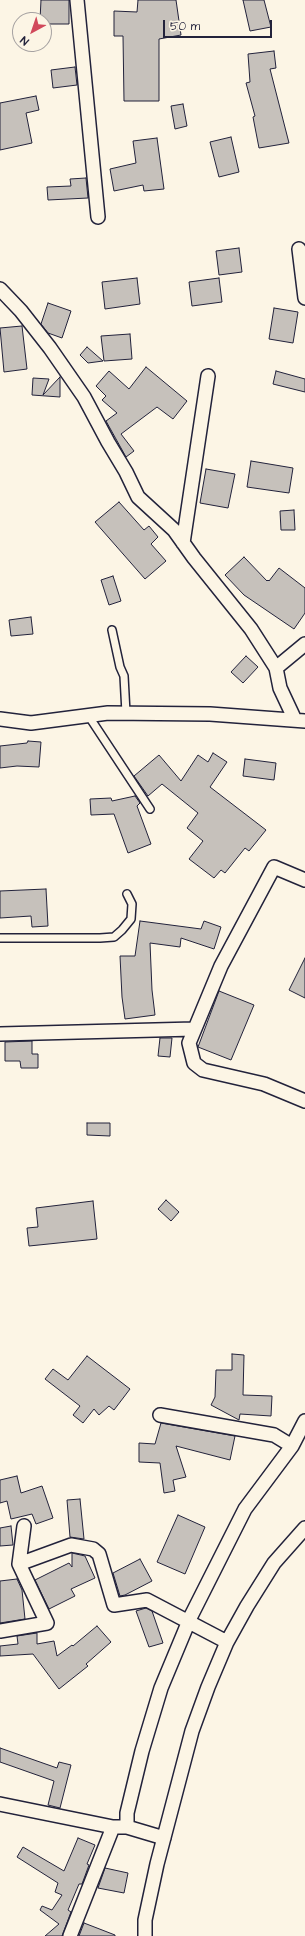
<!DOCTYPE html>
<style>
body{margin:0}
#map{position:relative;width:305px;height:1936px;overflow:hidden;background:#fcf5e5;font-family:"Architects Daughter",sans-serif}
canvas{display:block}
.north{position:absolute;left:12px;top:12px;width:40px;height:40px;box-sizing:border-box;background:#fcf5e5;border:1px solid #a5a1a1;border-radius:50%;rotate:220deg;font-size:11px;font-weight:700;line-height:16px;text-align:center;color:#22223b}
.north::after{content:'';display:block;margin:auto;width:14px;height:18px;background:#d1495b;clip-path:polygon(50% 0,100% 100%,50% 72%,0 100%)}
.scale{position:absolute;left:163px;top:20px;width:109px;height:18px;box-sizing:border-box;border:2px solid #22223b;border-top:0;padding-left:5px;font-size:12px;line-height:14px;white-space:nowrap;color:#22223b;-webkit-text-stroke:3px #fcf5e5;paint-order:stroke}
</style>
<div id="map">
<canvas width="305" height="1936"></canvas>
<div class="north">N</div>
<div class="scale">50 m</div>
</div>
<script>
const g = document.querySelector('canvas').getContext('2d');
g.lineJoin = 'round';
function fillPath(path, color) {
  g.fillStyle = color;
  g.fill(path, 'evenodd');
}
function toPath(rows) {
  const path = new Path2D();
  for (const r of rows) {
    path.moveTo(r[0], r[1]);
    for (let i = 2; i < r.length; i += 2) path.lineTo(r[i], r[i + 1]);
  }
  return path;
}
function strokePath(path, color, width, dash) {
  g.strokeStyle = color;
  g.lineWidth = width;
  g.lineCap = dash ? 'butt' : 'round';
  g.setLineDash(dash || []);
  g.stroke(path);
}
const building = toPath([
 [41,0,69,0,69,24,44,24,44,20,40,20,41,0],
 [138,0,176,0,181,35,159,39,159,101,124,101,123,36,114,36,114,11,137,12,138,0],
 [243,0,264,0,271,27,250,31,243,0],
 [274,51,276,68,270,69,289,143,259,148,253,117,255,116,246,83,250,82,248,54,274,51],
 [75,67,77,85,53,88,51,70,75,67],
 [36,96,39,110,26,113,32,143,0,150,0,103,36,96],
 [183,104,187,126,175,129,171,106,183,104],
 [231,137,239,172,219,177,210,142,231,137],
 [157,138,164,189,144,191,143,185,114,191,110,169,136,163,133,141,157,138],
 [86,178,88,198,48,200,47,187,71,186,70,179,86,178],
 [239,248,242,272,219,275,216,251,239,248],
 [137,278,140,304,105,309,102,282,137,278],
 [219,278,222,302,192,306,189,282,219,278],
 [48,303,71,311,62,338,48,333,41,324,48,303],
 [274,308,298,312,293,343,269,339,274,308],
 [22,326,27,369,4,372,0,328,22,326],
 [130,334,132,359,104,361,101,336,130,334],
 [87,347,103,361,88,363,80,355,87,347],
 [146,367,187,401,173,419,157,407,121,434,134,451,126,457,106,421,117,413,102,400,106,396,96,386,109,371,129,389,146,367],
 [276,371,305,379,305,392,273,384,276,371],
 [60,377,60,397,32,395,33,378,49,379,43,395,60,377],
 [251,461,293,468,289,493,247,487,251,461],
 [206,469,235,474,228,508,200,503,206,469],
 [119,502,144,530,149,526,158,537,151,544,166,561,145,579,95,522,119,502],
 [294,510,295,530,281,530,280,511,294,510],
 [244,557,267,581,268,580,269,581,279,568,305,588,305,613,294,629,244,595,225,575,244,557],
 [113,576,121,601,109,605,101,580,113,576],
 [31,617,33,634,11,636,9,620,31,617],
 [246,656,258,667,243,683,231,672,246,656],
 [28,741,41,742,39,767,17,766,0,768,0,746,27,743,28,741],
 [213,753,227,762,210,787,266,830,249,851,245,848,225,873,221,870,214,878,189,859,203,841,187,828,198,813,162,784,148,796,134,776,159,755,181,781,198,755,208,762,213,753],
 [245,759,276,763,274,780,243,776,245,759],
 [135,796,140,803,137,806,151,844,128,853,114,814,91,815,90,799,111,798,112,801,135,796],
 [46,889,48,926,32,927,31,916,0,918,0,891,46,889],
 [140,921,201,929,204,921,221,927,214,949,181,938,180,947,150,943,152,990,155,1015,125,1019,122,997,120,956,135,956,140,921],
 [305,958,305,998,289,990,305,958],
 [219,991,254,1005,231,1060,198,1047,219,991],
 [160,1038,172,1038,170,1057,158,1056,160,1038],
 [32,1041,32,1054,38,1054,38,1068,21,1068,20,1061,5,1061,5,1042,32,1041],
 [87,1123,110,1123,110,1136,87,1135,87,1123],
 [166,1200,179,1212,171,1221,158,1209,166,1200],
 [93,1201,97,1239,29,1246,27,1228,38,1227,36,1208,93,1201],
 [232,1354,244,1355,243,1395,272,1396,271,1416,240,1414,239,1420,211,1405,215,1397,216,1370,232,1370,232,1354],
 [87,1356,130,1389,114,1410,109,1406,99,1415,94,1409,83,1423,73,1415,80,1406,45,1379,53,1369,68,1380,87,1356],
 [161,1423,235,1436,230,1460,176,1446,186,1477,173,1480,175,1491,164,1493,160,1463,139,1462,139,1443,155,1444,161,1423],
 [17,1476,21,1493,42,1486,53,1518,36,1524,32,1514,11,1519,7,1501,0,1503,0,1480,17,1476],
 [80,1499,84,1539,70,1537,67,1500,80,1499],
 [178,1515,205,1527,185,1574,157,1562,178,1515],
 [11,1526,13,1545,0,1546,0,1528,11,1526],
 [72,1553,85,1556,95,1578,71,1589,75,1596,49,1609,35,1580,69,1563,72,1567,72,1553],
 [140,1559,152,1581,125,1595,120,1596,113,1573,140,1559],
 [17,1579,22,1590,25,1619,0,1623,0,1581,17,1579],
 [146,1608,152,1611,163,1643,149,1647,136,1611,146,1608],
 [97,1626,111,1642,86,1664,88,1666,59,1689,33,1654,0,1656,0,1646,18,1644,17,1636,37,1633,37,1644,54,1641,57,1656,72,1645,73,1646,97,1626],
 [0,1748,57,1768,59,1762,71,1765,60,1808,48,1805,54,1781,0,1762,0,1748],
 [78,1838,95,1845,87,1864,89,1865,82,1884,79,1884,68,1910,71,1912,62,1936,45,1936,59,1924,40,1910,42,1906,52,1910,62,1895,55,1892,58,1883,17,1857,23,1847,64,1871,78,1838],
 [105,1868,128,1873,124,1893,98,1888,105,1868],
 [84,1923,115,1935,115,1936,79,1936,84,1923]
]);
fillPath(building, '#c6c1bb');
strokePath(building, '#22223b', 1);
const lane = toPath([
 [112,630,120,667,124,676,126,713],
 [88,715,150,809],
 [0,938,100,938,114,937,122,930,131,919,132,904,127,894]
]);
const street = toPath([
 [77,0,98,217],
 [299,249,305,298],
 [0,289,21,311,50,348,84,397,108,442,126,472,138,497,174,530,194,558,251,629,276,668,280,688,295,720],
 [183,543,208,376],
 [276,668,305,644],
 [0,719,31,723,108,713,210,714,305,721],
 [305,880,274,867,221,966,189,1043,194,1063,203,1070,264,1084,305,1101],
 [0,1034,194,1029],
 [160,1415,274,1435,292,1446],
 [19,1564,71,1545,93,1549,99,1554,114,1605,147,1600,227,1642],
 [0,1631,47,1623,19,1564,24,1526],
 [0,1804,113,1827,127,1827,164,1838],
 [127,1827,127,1813,142,1751,161,1688,191,1616,245,1509,292,1446,305,1421],
 [70,1936,113,1827],
 [145,1936,145,1920,157,1864,192,1731,208,1687,227,1642,247,1606,274,1563,305,1528]
]);
strokePath(lane, '#22223b', 10);
strokePath(street, '#22223b', 16);
strokePath(lane, '#fcf5e5', 7);
strokePath(street, '#fcf5e5', 13);
</script>
